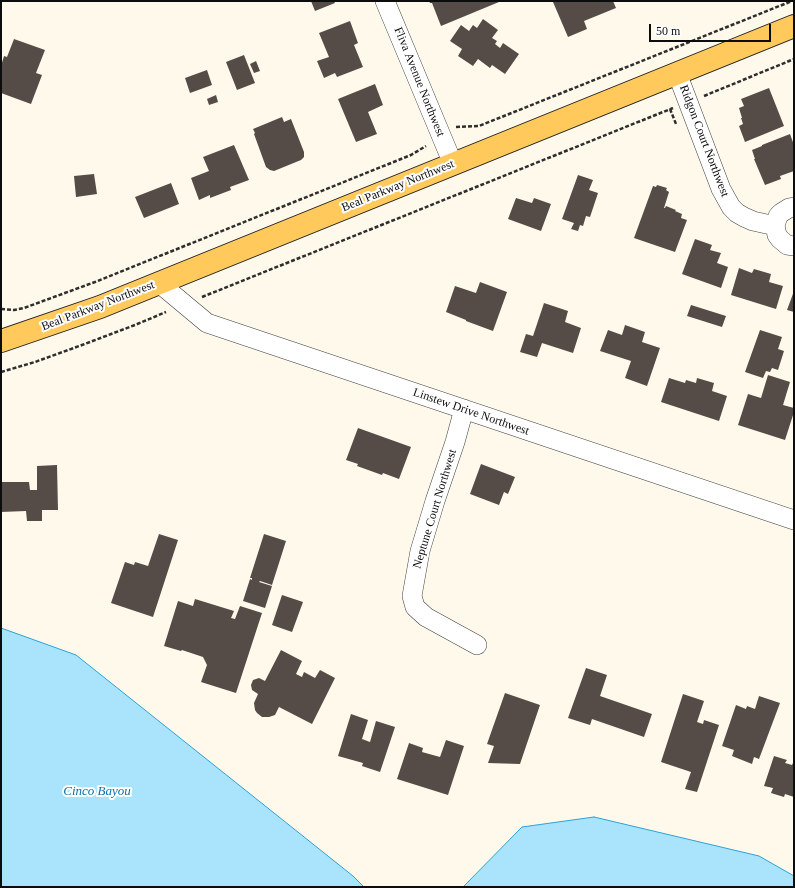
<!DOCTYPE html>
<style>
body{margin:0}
#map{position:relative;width:795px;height:888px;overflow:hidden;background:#fff9eb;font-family:"Times New Roman",serif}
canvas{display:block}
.frame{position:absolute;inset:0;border:2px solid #0c0c0c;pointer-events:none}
.scale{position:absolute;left:649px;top:24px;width:122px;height:18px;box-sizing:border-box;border:2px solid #0c0c0c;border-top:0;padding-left:5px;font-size:12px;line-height:14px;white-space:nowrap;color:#0c0c0c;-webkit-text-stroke:3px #fff;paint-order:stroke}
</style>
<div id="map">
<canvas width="795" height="888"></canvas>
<div class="frame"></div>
<div class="scale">50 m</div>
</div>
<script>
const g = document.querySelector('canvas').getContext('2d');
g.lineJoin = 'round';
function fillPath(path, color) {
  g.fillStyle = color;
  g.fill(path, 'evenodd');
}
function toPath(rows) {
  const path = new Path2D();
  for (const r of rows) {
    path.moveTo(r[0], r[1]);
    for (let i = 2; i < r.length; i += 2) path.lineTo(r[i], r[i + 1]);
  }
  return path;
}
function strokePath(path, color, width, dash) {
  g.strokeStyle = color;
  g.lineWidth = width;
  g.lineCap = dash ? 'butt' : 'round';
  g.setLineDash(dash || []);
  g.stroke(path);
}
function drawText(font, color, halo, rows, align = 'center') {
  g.font = font + ' "Times New Roman",serif';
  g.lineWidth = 4;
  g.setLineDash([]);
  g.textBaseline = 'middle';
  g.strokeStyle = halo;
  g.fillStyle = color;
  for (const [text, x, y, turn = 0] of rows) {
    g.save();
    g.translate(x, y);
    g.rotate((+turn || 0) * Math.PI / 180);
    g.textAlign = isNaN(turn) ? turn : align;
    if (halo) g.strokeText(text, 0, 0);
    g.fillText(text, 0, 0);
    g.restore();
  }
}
const water = toPath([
 [1,628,76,655,353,876,364,887,1,887,1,628],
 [594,817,759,856,794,876,794,887,463,887,522,827,594,817]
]);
fillPath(water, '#aae4fc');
strokePath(water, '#2ba2d9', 1);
fillPath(toPath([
 [311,1,334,1,335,3,315,11],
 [429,1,498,1,499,2,441,26,432,3,430,3],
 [556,1,564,1,565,2,568,1,613,1,616,8,584,21,587,29,568,37,553,2],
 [483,19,498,30,492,38,497,41,495,44,500,48,503,43,519,54,505,74,492,65,490,68,478,59,473,66,458,56,462,49,450,41,461,25,469,31,473,25,477,28],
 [350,21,358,43,354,45,363,67,337,77,335,73,324,78,317,61,329,57,319,33],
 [14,39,45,50,36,73,42,75,31,104,1,93,1,66,4,56,7,57],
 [244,55,255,83,237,90,226,62],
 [256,61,260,71,254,73,250,64],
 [207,70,212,85,190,93,185,78],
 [375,84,383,105,368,112,377,134,356,142,338,99],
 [769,88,784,126,745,142,739,126,743,124,741,118,742,118,739,108,744,106,741,99],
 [216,95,218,102,209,105,207,99],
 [282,117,284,122,291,119,304,152,304,157,301,160,274,171,270,170,266,167,254,134,255,133,253,129],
 [790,134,794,145,794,171,780,176,781,179,765,185,754,159,755,159,752,150,762,146,762,145],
 [234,145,249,180,230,187,231,190,210,198,210,195,199,200,191,178,209,171,203,157],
 [94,174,97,194,76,197,74,176],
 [578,175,593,180,589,190,598,193,590,217,586,216,583,226,580,225,578,231,571,229,574,223,562,219],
 [171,183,179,204,144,218,135,197],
 [657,185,667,188,666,190,669,192,664,208,665,208,666,206,676,210,675,211,682,214,681,218,687,220,675,252,634,238,653,186,656,187],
 [516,198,532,203,534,198,551,204,541,231,508,219],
 [695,239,712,245,710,250,721,253,717,263,728,267,721,288,682,274],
 [739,268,752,273,754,269,771,274,769,282,783,286,776,309,731,295],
 [480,282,507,292,493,331,466,321,466,320,446,312,455,286,476,293],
 [794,291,794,312,787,310],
 [544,303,568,311,565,322,581,328,573,353,542,343,537,357,520,352,526,334,533,336],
 [691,305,726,316,722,327,687,316],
 [625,325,645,332,642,342,660,348,647,386,625,378,631,361,600,351,608,330,622,335],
 [760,330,782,337,778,349,784,351,778,370,772,368,770,372,766,371,763,378,745,372],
 [768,375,790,382,783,405,794,408,794,412,785,440,738,425,748,394,761,398],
 [669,378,685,383,686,380,696,383,697,378,714,383,712,391,727,396,719,421,661,402],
 [358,428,411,447,399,479,383,473,382,475,357,466,358,464,346,460],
 [481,464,515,477,508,494,504,492,499,505,470,494],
 [57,465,58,510,42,510,42,521,27,521,26,511,1,512,1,482,29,482,30,490,37,490,37,466],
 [159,534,178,540,153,617,111,603,125,562,134,565,135,562,148,566,147,569],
 [264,534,286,541,272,585,260,581,259,582,272,586,265,608,243,601,250,579,252,580,252,578,250,578],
 [282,595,303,602,292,632,272,625],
 [195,599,234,611,231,618,235,619,240,606,262,613,236,693,201,682,207,665,203,657,182,650,181,651,164,646,178,601,193,606],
 [281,650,302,661,296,674,302,677,304,672,315,678,320,670,335,678,312,724,279,707,275,715,269,717,262,717,257,713,255,710,254,703,258,694,252,690,251,685,253,680,259,678,265,681],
 [586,668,607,675,600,696,652,714,644,737,592,719,590,725,568,718],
 [505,693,540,705,520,764,488,763,494,746,487,744],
 [683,694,704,701,697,722,703,724,704,720,719,725,697,792,685,789,691,772,661,762],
 [759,696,780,703,759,759,754,757,752,764,732,756,734,750,722,746,736,705,746,709,747,706,755,709],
 [351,714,368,720,362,739,370,742,376,721,395,727,380,772,362,766,363,763,338,756],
 [446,740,464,746,448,795,397,779,409,743,423,748,422,752,440,757],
 [774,756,787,760,785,763,792,765,794,761,794,797,785,794,784,797,771,793,773,788,764,786]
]), '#564c47');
const minor = toPath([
 [385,1,453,164],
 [677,73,721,189,731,207,737,213,744,217,753,221,771,225,775,225],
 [794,207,789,208,781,213,778,216,775,226,777,235,780,239,787,245,794,246],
 [159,283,207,323,794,520],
 [464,409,455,442,435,501,420,551,412,596,415,607,426,617,477,645]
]);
const major = toPath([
 [1,341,100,307,794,26]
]);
strokePath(minor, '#3f3f3f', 20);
strokePath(major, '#1d1d1d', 24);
strokePath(toPath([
 [704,96,794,59],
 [670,109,676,124],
 [456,127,479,126,792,1],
 [202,297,673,108],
 [1,309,14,310,24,308,95,282,411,155,426,146],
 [1,372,35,362,82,345,135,325,166,312]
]), '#2e2e2e', 2.5, [4, 2]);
strokePath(minor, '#fff', 19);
strokePath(major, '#ffc95b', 22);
drawText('12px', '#0c0c0c', '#fff', [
 ["Fliva Avenue Northwest",419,82,68],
 ["Ridgon Court Northwest",704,141,69],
 ["Beal Parkway Northwest",398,186,-22],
 ["Beal Parkway Northwest",98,306,-21],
 ["Linstew Drive Northwest",471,412,19],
 ["Neptune Court Northwest",435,509,-73]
]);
drawText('italic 13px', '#0b71a8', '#fff', [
 ["Cinco Bayou",97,792]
]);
</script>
